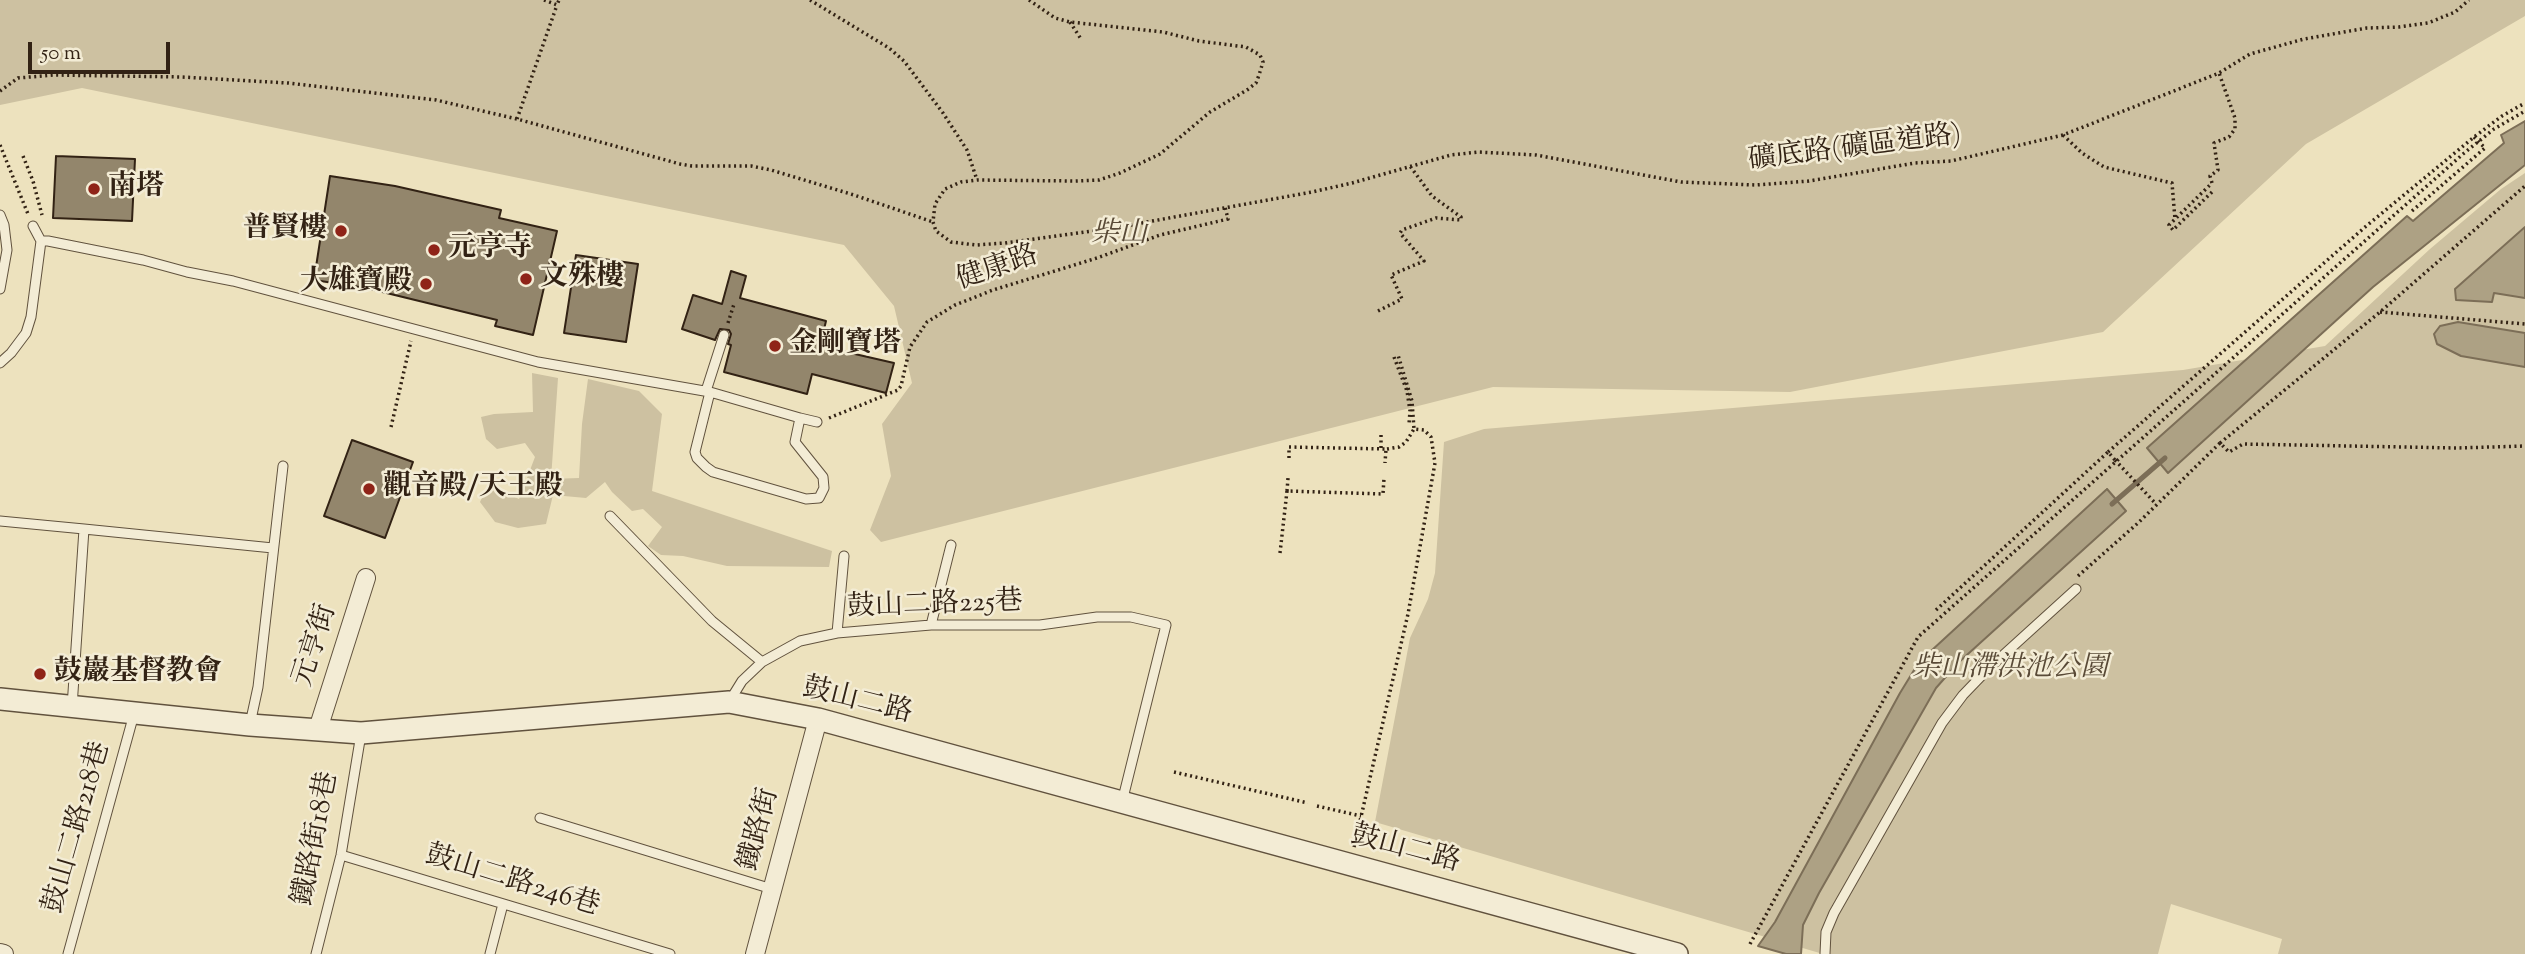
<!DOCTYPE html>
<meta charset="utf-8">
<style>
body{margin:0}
#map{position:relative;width:2525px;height:954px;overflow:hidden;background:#ede2be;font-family:"Sorts Mill Goudy",serif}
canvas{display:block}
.scale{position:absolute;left:28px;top:42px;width:142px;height:32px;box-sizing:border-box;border:4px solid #322214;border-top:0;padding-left:9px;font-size:21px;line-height:24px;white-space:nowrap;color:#322214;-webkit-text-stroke:5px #f3ecd5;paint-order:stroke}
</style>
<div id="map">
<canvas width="2525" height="954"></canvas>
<div class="scale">50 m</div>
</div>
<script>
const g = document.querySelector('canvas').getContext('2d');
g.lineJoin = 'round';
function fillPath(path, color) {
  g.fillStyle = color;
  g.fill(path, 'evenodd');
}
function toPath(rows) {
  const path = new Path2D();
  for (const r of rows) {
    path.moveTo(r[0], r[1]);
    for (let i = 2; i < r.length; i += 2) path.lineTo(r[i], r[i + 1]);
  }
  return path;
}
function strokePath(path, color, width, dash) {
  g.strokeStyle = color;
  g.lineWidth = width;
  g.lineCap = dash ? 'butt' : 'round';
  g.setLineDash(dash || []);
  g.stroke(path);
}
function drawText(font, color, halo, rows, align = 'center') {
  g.font = font + ' "Sorts Mill Goudy","Noto Serif TC",serif';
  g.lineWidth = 5;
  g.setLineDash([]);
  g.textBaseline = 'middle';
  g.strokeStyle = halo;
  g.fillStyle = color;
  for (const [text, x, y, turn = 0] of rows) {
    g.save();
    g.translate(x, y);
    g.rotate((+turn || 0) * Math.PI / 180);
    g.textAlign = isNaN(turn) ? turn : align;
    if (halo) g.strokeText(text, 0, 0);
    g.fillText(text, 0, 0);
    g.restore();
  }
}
fillPath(toPath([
 [0,0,2525,0,2525,16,2306,144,2103,332,1790,392,1493,387,881,542,870,530,891,476,882,424,912,383,894,306,844,245,82,88,0,105],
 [2525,173,2525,954,2278,954,2282,939,2171,904,2158,954,1823,954,1375,822,1410,638,1428,599,1435,573,1444,442,1484,429,2183,370,2325,346,2430,249,2501,189],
 [532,373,558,378,551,479,579,478,582,424,588,379,639,391,662,414,652,491,832,551,829,567,727,566,683,556,661,555,648,546,662,527,643,509,632,511,612,492,605,482,586,498,553,495,546,524,518,528,495,522,480,502,488,485,519,499,535,457,525,443,497,449,486,439,481,417,494,414,533,412]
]), '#cdc1a1');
const water = toPath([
 [2525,121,2525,165,2373,287,2168,473,2147,448,2407,216,2413,221,2504,143,2501,135,2525,121],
 [2525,227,2525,298,2494,293,2492,302,2456,300,2455,289,2525,227],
 [2458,322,2525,333,2525,367,2461,356,2437,344,2434,334,2440,326,2458,322],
 [2107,489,2126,511,1958,663,1936,688,1819,893,1803,925,1801,954,1786,954,1758,946,1775,922,1900,693,1919,662,2107,489]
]);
fillPath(water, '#ada184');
strokePath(water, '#7c6e57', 2);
strokePath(toPath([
 [2112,504,2165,458]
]), '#7c6e57', 5);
const building = toPath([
 [56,156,135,159,132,221,53,218,56,156],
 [330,176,395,186,501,210,499,218,557,231,533,335,495,326,497,320,366,288,314,280,330,176],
 [576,255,638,264,626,342,564,333,576,255],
 [731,271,746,276,740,298,826,321,820,346,894,363,886,393,812,374,807,394,724,372,731,345,728,344,731,334,729,330,720,329,715,340,682,329,693,295,722,304,731,271],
 [352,440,413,462,385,538,324,516,352,440]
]);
fillPath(building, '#93866c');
strokePath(building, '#322214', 2);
const service = toPath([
 [0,215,4,225,7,250,0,289],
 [33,226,41,241],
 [0,363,11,353,26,333,31,317,41,241,48,241,143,260,187,272,233,281,538,362,710,392,800,418,795,442,823,477,824,488,819,498,806,499,713,472,706,467,697,458,695,452,710,392],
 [706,391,724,335],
 [800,418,817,422],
 [610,516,712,621,762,662],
 [0,521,84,529],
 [931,625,951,545],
 [837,633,844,556],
 [729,702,742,681,762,662,800,641,837,633,931,625,1040,625,1097,617,1131,617,1166,625,1122,802],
 [72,707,84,529,273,548],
 [250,724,258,687,283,466],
 [540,818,772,889],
 [341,855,670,954],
 [68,954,134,714],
 [316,954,341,855,361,734],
 [490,954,503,904],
 [1825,954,1826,932,1834,913,1942,723,1963,695,1989,668,2076,589]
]);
const minor = toPath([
 [318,729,366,578],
 [0,953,4,954],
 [755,954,818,719]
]);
const tertiary = toPath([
 [0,699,250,725,361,733,729,702,818,719,1677,954]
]);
strokePath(service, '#61523e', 11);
strokePath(minor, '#61523e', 20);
strokePath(tertiary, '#61523e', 24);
strokePath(toPath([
 [544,0,557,5,559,0],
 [810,0,889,48,904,61,943,113,967,150,977,180],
 [1029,0,1055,18,1070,22,1163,32,1199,41,1246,47,1260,55,1263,62,1259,75,1256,83,1247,90,1210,112,1160,154,1120,173,1099,180,1075,181,977,180,961,182,945,189,935,204,933,222,936,231,951,242,976,245,1005,243,1114,228,1312,192,1352,183,1451,155,1478,152,1536,155,1681,182,1756,185,1809,181,1915,163,1951,161,2063,135,2219,73,2250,54,2304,39,2367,28,2399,27,2428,23,2455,12,2469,0],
 [1070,22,1081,39],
 [0,91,18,78,54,75,182,77,288,83,436,100,517,119,680,164,692,166,751,166,771,170,854,195,933,222],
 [517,119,557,5],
 [2063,135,2082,153,2104,167,2172,183,2175,219],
 [0,145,28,214],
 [23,156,33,181,42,215],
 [2212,192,2173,230,2169,225,2212,183,2210,176,2218,170,2214,143,2229,137,2235,129,2235,118,2219,73],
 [2412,211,2485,148,2474,137],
 [1378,311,1402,299,1391,275,1424,261,1400,233,1402,230,1436,218,1461,220,1461,217,1432,196,1410,166],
 [2380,312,2525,324],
 [728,323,734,304],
 [1394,357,1407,391,1410,411,1409,424],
 [829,418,898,390,901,386,910,347,927,322,955,305,993,290,1097,258,1160,235,1228,219,1225,207],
 [391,427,411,341],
 [2220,443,2380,312,2525,186],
 [1381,448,1381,434],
 [1387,449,1399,447,1406,442,1414,429],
 [2108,452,2364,228,2474,137,2502,116,2525,103],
 [1289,458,1289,447,1386,449,1385,463],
 [1287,491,1288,478],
 [1280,553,1287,491,1383,494,1384,478],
 [2078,576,2138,523,2220,443,2229,452,2243,444,2457,448,2525,446],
 [1936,610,2108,452,2115,460],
 [1174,772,1308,803],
 [1317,806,1361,816],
 [1354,847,1408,614,1435,463,1431,437,1424,430,1414,429,1412,401,1398,355],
 [1750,944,1918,637,2463,154,2494,129,2525,111]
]), '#322214', 3.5, [2, 3.5]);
strokePath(service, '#f3ecd5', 9);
strokePath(minor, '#f3ecd5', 18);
strokePath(tertiary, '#f3ecd5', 21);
strokePath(toPath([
 [2115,460,2156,504]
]), '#322214', 3.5, [2, 3.5]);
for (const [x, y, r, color] of [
 [94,189,7,"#8f2418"],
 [341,231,7,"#8f2418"],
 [434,250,7,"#8f2418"],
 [526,279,7,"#8f2418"],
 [426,284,7,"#8f2418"],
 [775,346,7,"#8f2418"],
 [369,489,7,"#8f2418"],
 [40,674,7,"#8f2418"]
]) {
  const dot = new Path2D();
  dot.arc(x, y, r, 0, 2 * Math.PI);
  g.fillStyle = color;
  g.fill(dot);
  strokePath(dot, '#f3ecd5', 2.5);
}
drawText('28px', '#322214', '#f3ecd5', [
 ["礦底路(礦區道路)",1855,150,-7],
 ["健康路",998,270,-19],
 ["鼓山二路225巷",935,607,-2],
 ["元亨街",317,646,-72],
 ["鼓山二路",857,703,14],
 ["鼓山二路218巷",79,828,-74],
 ["鐵路街",761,830,-75],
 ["鐵路街18巷",318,839,-79],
 ["鼓山二路",1405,851,15],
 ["鼓山二路246巷",512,883,17]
]);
drawText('bold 28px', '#322214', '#f3ecd5', [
 ["南塔",108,189],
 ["普賢樓",327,231,"right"],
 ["元亨寺",448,250],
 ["文殊樓",540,279],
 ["大雄寶殿",412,284,"right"],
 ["金剛寶塔",789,346],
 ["觀音殿/天王殿",383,489],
 ["鼓巖基督教會",54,674]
], 'left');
drawText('italic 28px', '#594a37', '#f3ecd5', [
 ["柴山",1119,236],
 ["柴山滯洪池公園",2010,670]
]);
</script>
